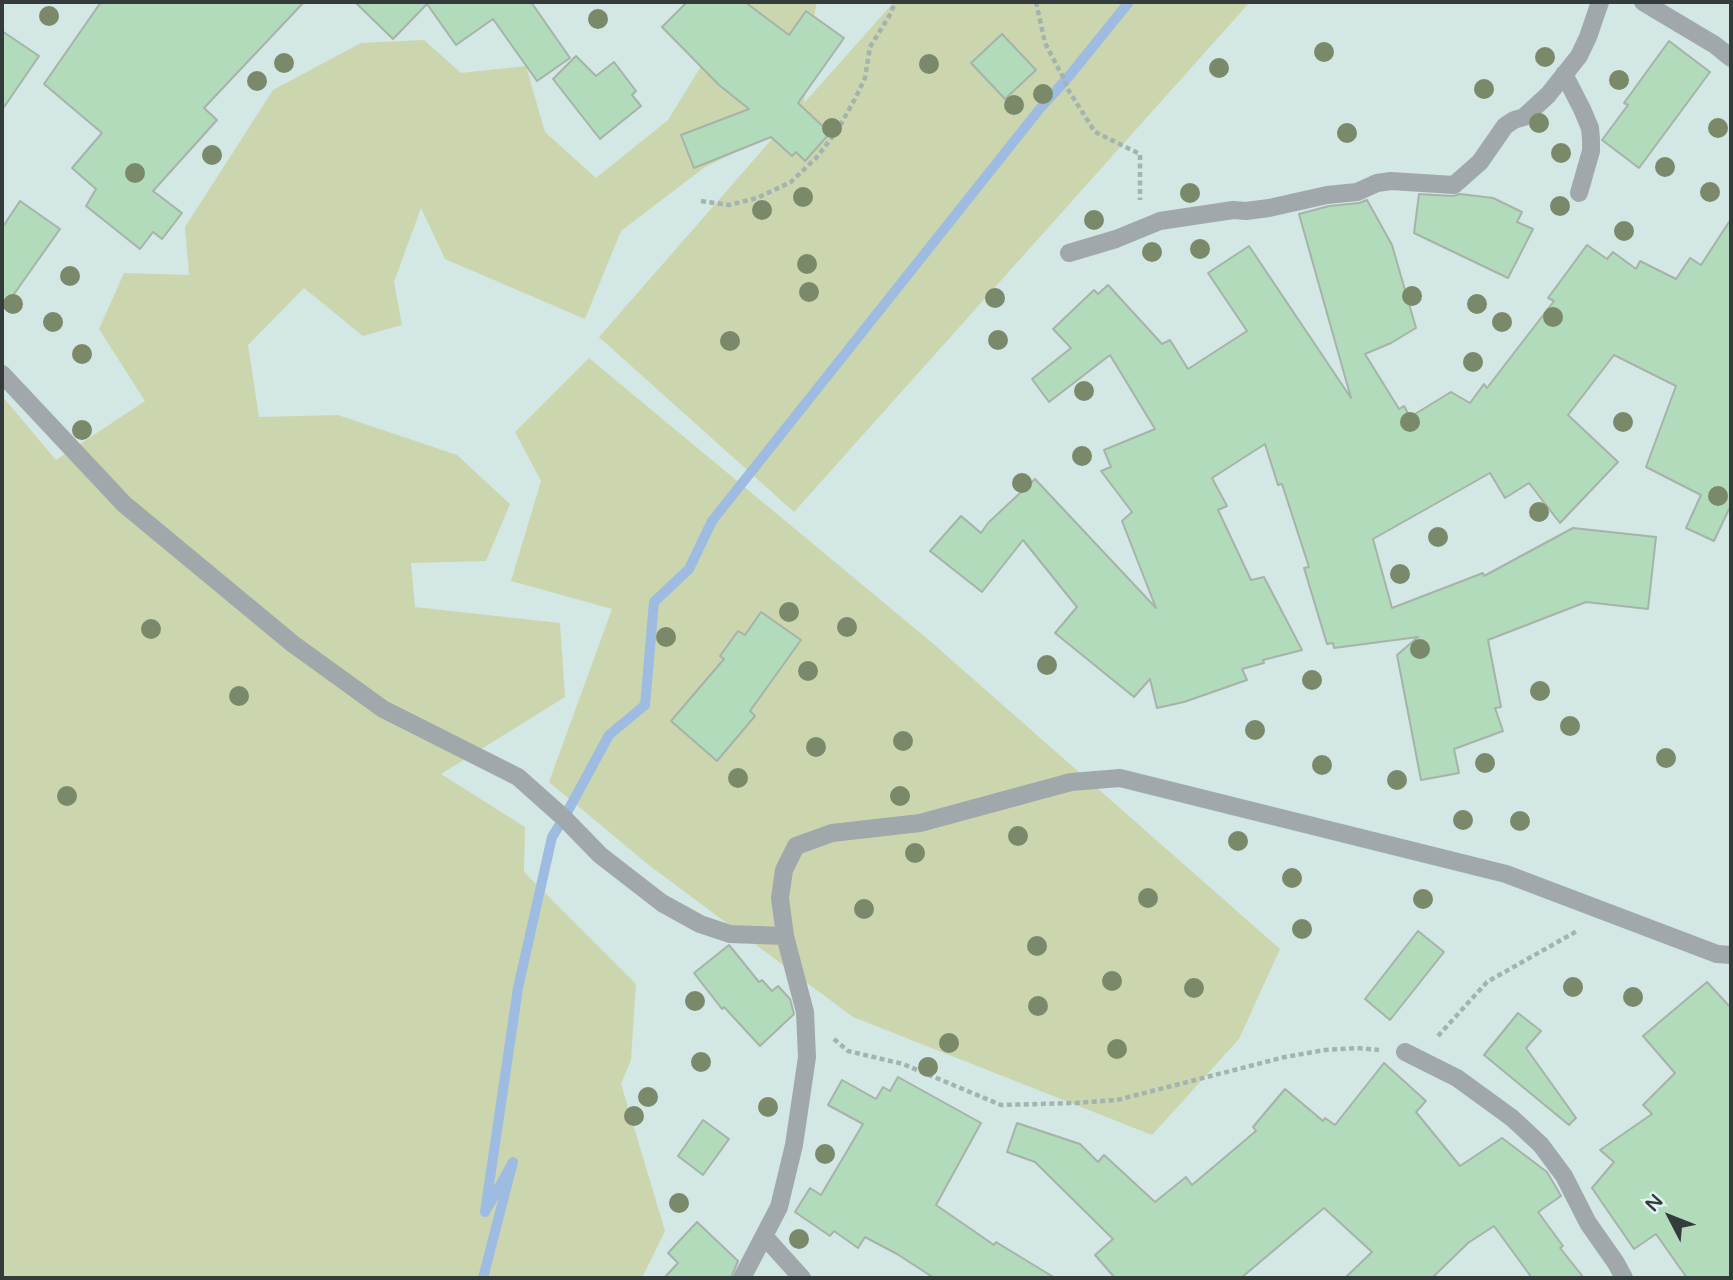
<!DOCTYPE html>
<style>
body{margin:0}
#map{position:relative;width:1733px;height:1280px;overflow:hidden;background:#d3e7e4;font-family:"Varela Round",sans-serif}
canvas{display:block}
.frame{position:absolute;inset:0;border:4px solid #343c3b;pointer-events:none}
.north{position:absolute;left:1635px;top:1182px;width:70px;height:70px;-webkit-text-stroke:5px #e0f4f1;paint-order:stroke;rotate:312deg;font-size:19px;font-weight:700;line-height:28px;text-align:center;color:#343c3b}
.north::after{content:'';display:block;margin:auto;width:24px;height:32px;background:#343c3b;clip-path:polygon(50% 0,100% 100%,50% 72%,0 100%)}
</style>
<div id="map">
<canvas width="1733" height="1280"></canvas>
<div class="frame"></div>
<div class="north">N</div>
</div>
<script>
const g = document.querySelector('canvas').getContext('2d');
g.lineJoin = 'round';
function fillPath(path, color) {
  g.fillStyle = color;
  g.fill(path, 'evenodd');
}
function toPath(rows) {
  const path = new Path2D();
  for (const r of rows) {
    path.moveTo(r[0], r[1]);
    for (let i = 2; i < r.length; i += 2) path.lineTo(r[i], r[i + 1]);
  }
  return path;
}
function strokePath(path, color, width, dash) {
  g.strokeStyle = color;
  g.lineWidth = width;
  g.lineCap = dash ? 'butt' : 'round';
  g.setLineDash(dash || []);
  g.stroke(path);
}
fillPath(toPath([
 [737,2,817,2,810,35,804,103,894,2,1250,2,794,512,599,337,779,131,705,167,621,231,585,319,445,259,421,208,394,282,402,325,363,336,304,288,248,345,259,417,338,415,457,455,510,504,486,561,411,563,415,607,560,623,565,697,441,774,525,827,524,872,636,984,631,1060,621,1084,665,1231,642,1278,2,1278,2,396,56,460,145,401,99,329,124,273,189,275,185,227,273,90,361,43,424,40,461,73,526,66,545,132,596,178,668,120,724,29],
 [589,358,930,641,1280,949,1239,1039,1152,1135,853,1017,650,866,549,782,612,609,511,581,541,481,515,432]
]), '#ccd6ae');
strokePath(toPath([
 [483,1278,513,1162,485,1212,518,988,552,837,564,818,609,735,645,705,654,602,689,569,712,521,1042,106,1065,81,1129,2]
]), '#9ebce1', 10);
const building = toPath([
 [101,2,304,2,204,108,217,120,153,191,182,213,162,239,153,232,140,249,86,206,96,189,72,168,102,133,44,84,101,2],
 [355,2,531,2,570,58,537,81,493,19,456,45,427,4,393,39,355,2],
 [687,2,745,2,789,35,806,11,844,38,798,103,830,133,805,161,796,152,792,156,771,137,694,168,681,135,749,109,719,85,662,27,687,2],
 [2,31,39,56,2,110,2,31],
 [1002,34,1036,70,1005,99,971,63,1002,34],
 [1669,41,1710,72,1639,168,1602,140,1628,105,1624,103,1669,41],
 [576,56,596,76,614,62,636,91,632,95,641,106,600,139,553,79,576,56],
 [1419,194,1453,196,1460,194,1493,198,1522,212,1517,222,1533,229,1508,278,1414,233,1419,194],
 [1367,200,1392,245,1416,328,1391,343,1365,354,1399,409,1404,406,1410,417,1451,392,1470,403,1484,384,1487,388,1554,301,1548,298,1587,245,1607,259,1613,252,1636,269,1640,261,1676,279,1690,258,1701,265,1731,219,1731,511,1729,509,1714,541,1686,528,1701,495,1646,467,1676,386,1614,355,1568,415,1618,462,1560,523,1529,483,1505,498,1490,473,1373,539,1392,608,1483,573,1484,576,1573,528,1656,537,1648,609,1586,602,1488,640,1501,707,1495,708,1503,731,1454,749,1459,773,1421,780,1397,655,1418,637,1334,648,1333,643,1327,644,1304,568,1309,567,1282,484,1278,485,1265,444,1212,478,1227,506,1218,510,1251,580,1264,577,1302,650,1263,660,1264,663,1242,669,1247,680,1184,702,1157,708,1150,679,1134,697,1055,633,1077,607,1023,540,982,592,930,551,961,516,981,533,988,523,1035,479,1156,608,1122,521,1132,512,1101,471,1111,467,1104,450,1155,429,1110,355,1049,402,1032,379,1071,348,1053,329,1094,290,1098,294,1108,285,1162,344,1170,340,1188,369,1247,331,1208,273,1249,246,1351,398,1299,214,1329,206,1359,203,1367,200],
 [20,201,60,229,2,311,2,228,20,201],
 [761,612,801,640,750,711,755,716,717,761,671,721,724,659,720,656,738,631,745,635,761,612],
 [1418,931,1444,952,1390,1020,1365,999,1418,931],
 [729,945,759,982,762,980,772,991,778,986,790,999,794,1014,760,1046,724,1007,722,1009,694,973,729,945],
 [1707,982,1731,1008,1731,1278,1687,1278,1656,1234,1634,1249,1592,1188,1614,1162,1600,1150,1652,1114,1643,1105,1675,1073,1643,1036,1707,982],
 [1518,1013,1541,1031,1526,1048,1576,1118,1569,1125,1484,1055,1518,1013],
 [1384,1063,1426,1101,1416,1112,1460,1166,1502,1138,1547,1172,1561,1196,1538,1212,1563,1246,1560,1248,1584,1278,1532,1278,1494,1226,1468,1243,1432,1278,1345,1278,1372,1252,1324,1208,1241,1278,1115,1278,1095,1255,1113,1239,1035,1162,1007,1152,1017,1123,1080,1144,1098,1162,1104,1155,1155,1202,1186,1177,1192,1185,1256,1131,1253,1127,1285,1089,1323,1121,1325,1118,1335,1125,1384,1063],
 [898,1077,981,1123,936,1205,994,1245,996,1242,1055,1278,934,1278,897,1254,865,1237,858,1248,834,1231,830,1236,795,1212,810,1188,821,1195,863,1124,828,1105,842,1080,876,1099,883,1087,890,1091,898,1077],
 [703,1120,729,1139,703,1175,678,1156,703,1120],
 [697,1222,738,1261,731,1278,664,1278,678,1263,668,1253,697,1222]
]);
fillPath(building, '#b1dbbb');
strokePath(building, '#a6b3a9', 2);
strokePath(toPath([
 [1036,2,1045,43,1065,81,1067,88,1095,132,1140,154,1140,200],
 [701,201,729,205,757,198,791,182,816,158,837,131,856,97,865,78,870,47,891,13,895,2],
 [1438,1036,1487,982,1577,931],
 [834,1039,848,1051,903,1064,1001,1105,1075,1103,1117,1100,1285,1057,1325,1050,1357,1048,1379,1050]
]), '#a2b3b0', 4.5, [5, 3.5]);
strokePath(toPath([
 [1643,2,1715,45,1731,58],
 [1564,74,1582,109,1590,128,1591,139,1591,151,1579,193],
 [1069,253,1116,239,1160,221,1233,210,1246,211,1269,208,1327,195,1357,192,1377,183,1391,181,1454,185,1480,162,1505,126,1514,120,1524,117,1548,95,1579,56,1588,37,1600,2],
 [2,374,124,504,293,644,383,709,518,777,564,818,600,855,662,903,700,924,730,934,785,936,805,1012,807,1057,794,1145,779,1207,742,1278],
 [785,936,780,898,784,870,796,846,832,833,920,823,1071,782,1120,778,1506,874,1717,954,1731,955],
 [1405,1052,1457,1078,1512,1118,1541,1145,1564,1176,1588,1223,1616,1263,1624,1278],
 [764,1236,802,1278]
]), '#a0a8ab', 18);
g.fillStyle = '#7b896b';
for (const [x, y] of [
 [49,16],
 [598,19],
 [1324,52],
 [1545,57],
 [284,63],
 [929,64],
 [1219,68],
 [1619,80],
 [257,81],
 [1484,89],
 [1043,94],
 [1014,105],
 [1539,123],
 [832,128],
 [1718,128],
 [1347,133],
 [1561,153],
 [212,155],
 [1665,167],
 [135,173],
 [1710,192],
 [1190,193],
 [803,197],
 [1560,206],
 [762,210],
 [1094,220],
 [1624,231],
 [1200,249],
 [1152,252],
 [807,264],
 [70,276],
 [809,292],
 [1412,296],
 [995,298],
 [13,304],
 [1477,304],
 [1553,317],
 [53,322],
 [1502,322],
 [998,340],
 [730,341],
 [82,354],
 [1473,362],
 [1084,391],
 [1410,422],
 [1623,422],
 [82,430],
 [1082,456],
 [1022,483],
 [1718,496],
 [1539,512],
 [1438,537],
 [1400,574],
 [789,612],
 [847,627],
 [151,629],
 [666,637],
 [1420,649],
 [1047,665],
 [808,671],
 [1312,680],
 [1540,691],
 [239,696],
 [1570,726],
 [1255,730],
 [903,741],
 [816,747],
 [1666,758],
 [1485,763],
 [1322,765],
 [738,778],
 [1397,780],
 [67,796],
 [900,796],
 [1463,820],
 [1520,821],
 [1018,836],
 [1238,841],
 [915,853],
 [1292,878],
 [1148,898],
 [1423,899],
 [864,909],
 [1302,929],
 [1037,946],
 [1112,981],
 [1573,987],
 [1194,988],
 [1633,997],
 [695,1001],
 [1038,1006],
 [949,1043],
 [1117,1049],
 [701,1062],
 [928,1067],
 [648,1097],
 [768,1107],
 [634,1116],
 [825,1154],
 [679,1203],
 [799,1239]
]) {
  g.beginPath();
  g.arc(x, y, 10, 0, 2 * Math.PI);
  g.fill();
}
</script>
